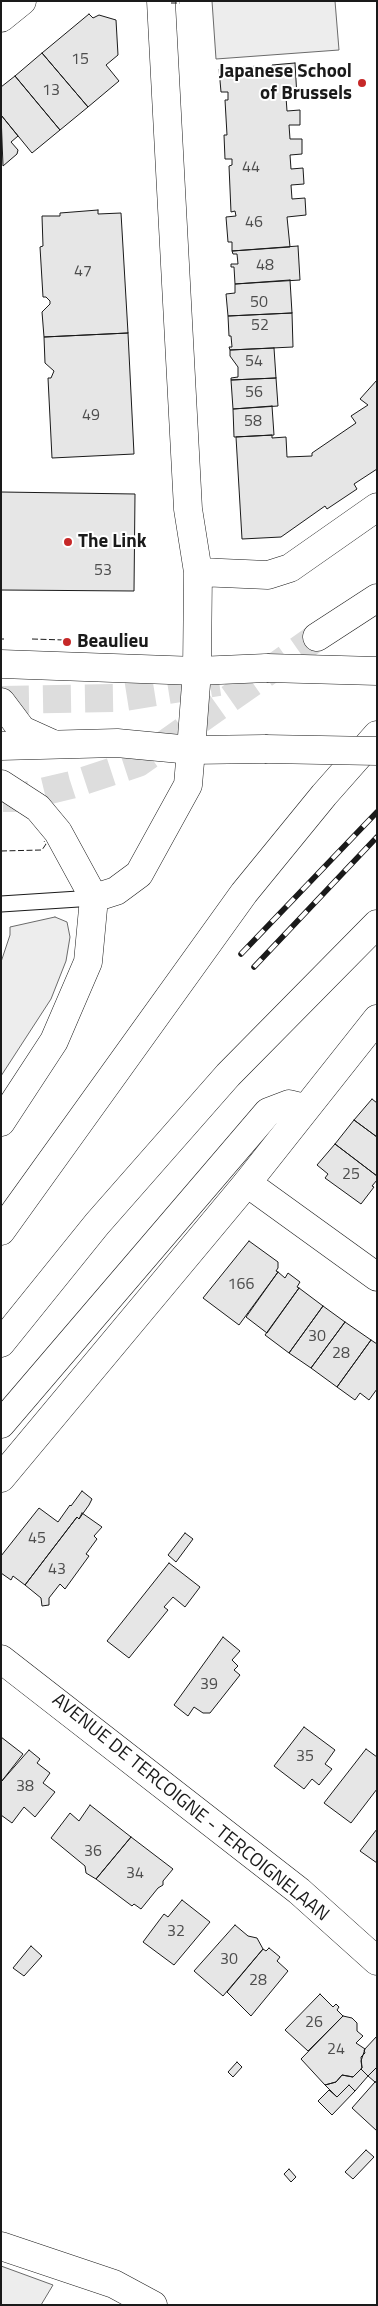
<!DOCTYPE html>
<style>
body{margin:0}
#map{position:relative;width:378px;height:2306px;overflow:hidden;background:#fff;font-family:"Titillium Web",sans-serif}
canvas{display:block}
.frame{position:absolute;inset:0;border:2px solid #1a1a1a;pointer-events:none}
</style>
<div id="map">
<canvas width="378" height="2306"></canvas>
<div class="frame"></div>
</div>
<script>
const g = document.querySelector('canvas').getContext('2d');
g.lineJoin = 'round';
function fillPath(path, color) {
  g.fillStyle = color;
  g.fill(path, 'evenodd');
}
function toPath(rows) {
  const path = new Path2D();
  for (const r of rows) {
    path.moveTo(r[0], r[1]);
    for (let i = 2; i < r.length; i += 2) path.lineTo(r[i], r[i + 1]);
  }
  return path;
}
function strokePath(path, color, width, dash) {
  g.strokeStyle = color;
  g.lineWidth = width;
  g.lineCap = dash ? 'butt' : 'round';
  g.setLineDash(dash || []);
  g.stroke(path);
}
function drawText(font, color, halo, rows, align = 'center') {
  g.font = font + ' "Titillium Web",sans-serif';
  g.lineWidth = 4;
  g.setLineDash([]);
  g.textBaseline = 'middle';
  g.strokeStyle = halo;
  g.fillStyle = color;
  for (const [text, x, y, turn = 0] of rows) {
    g.save();
    g.translate(x, y);
    g.rotate((+turn || 0) * Math.PI / 180);
    g.textAlign = isNaN(turn) ? turn : align;
    if (halo) g.strokeText(text, 0, 0);
    g.fillText(text, 0, 0);
    g.restore();
  }
}
const built = toPath([
 [212,1,335,1,339,50,216,59,212,1],
 [55,917,67,922,70,937,66,961,51,999,1,1076,1,962,10,935,10,927,55,917],
 [1,2266,53,2285,41,2305,1,2305,1,2266]
]);
fillPath(built, '#ededed');
strokePath(built, '#6a6a6a', 1);
const building = toPath([
 [89,14,93,18,99,15,116,20,118,55,106,65,119,81,88,107,42,53,89,14],
 [42,53,88,107,60,130,15,76,42,53],
 [295,63,297,97,286,97,287,111,300,110,300,125,289,125,290,139,302,139,302,154,290,155,291,169,303,168,304,184,291,185,292,199,305,198,306,215,287,217,290,247,232,251,232,242,228,242,226,217,236,216,235,211,231,212,229,166,232,165,232,159,225,159,224,135,227,135,225,100,228,100,228,92,221,92,219,69,259,66,260,75,272,74,272,65,295,63],
 [15,76,60,130,32,153,1,115,1,87,15,76],
 [1,115,18,136,11,142,18,150,17,154,3,166,1,115],
 [98,210,98,214,121,213,128,333,44,337,42,312,50,304,50,301,46,297,43,297,40,247,43,246,42,216,60,216,60,213,98,210],
 [298,246,300,280,235,284,234,267,231,267,231,264,238,264,237,254,233,254,232,251,298,246],
 [290,280,292,313,228,316,226,294,235,293,235,284,290,280],
 [292,313,293,347,230,350,229,347,232,347,231,336,229,336,228,316,292,313],
 [128,333,134,454,52,458,48,378,51,378,54,371,45,363,44,337,128,333],
 [274,348,276,378,231,380,231,378,238,377,238,367,230,356,230,350,274,348],
 [276,378,278,406,233,409,231,380,276,378],
 [377,380,377,469,354,484,357,489,327,509,325,506,281,537,242,539,236,437,272,435,272,438,286,437,287,457,312,456,312,453,356,423,351,416,368,405,360,399,377,380],
 [272,406,274,435,234,437,233,409,272,406],
 [1,492,135,494,134,591,1,590,1,492],
 [372,1099,377,1103,377,1137,354,1120,372,1099],
 [354,1120,377,1137,377,1176,335,1144,354,1120],
 [335,1144,377,1176,377,1180,372,1186,374,1187,361,1204,325,1178,328,1174,317,1165,335,1144],
 [249,1241,278,1262,278,1268,276,1271,278,1272,239,1325,203,1298,249,1241],
 [278,1272,285,1278,288,1273,300,1282,297,1287,299,1288,267,1333,246,1317,278,1272],
 [299,1288,323,1306,289,1353,265,1335,299,1288],
 [323,1306,345,1322,311,1368,289,1353,323,1306],
 [345,1322,371,1340,337,1387,311,1368,345,1322],
 [371,1340,377,1344,377,1389,369,1400,360,1393,355,1400,337,1387,371,1340],
 [82,1491,92,1499,89,1505,79,1519,77,1517,25,1585,13,1576,11,1580,1,1573,1,1556,39,1508,58,1522,70,1505,71,1506,82,1491],
 [82,1513,102,1527,94,1536,97,1539,86,1554,89,1556,65,1589,60,1584,49,1598,49,1605,42,1606,41,1598,25,1585,77,1517,79,1519,82,1513],
 [185,1533,193,1539,176,1562,168,1555,185,1533],
 [169,1563,200,1587,185,1607,173,1597,164,1607,168,1610,129,1658,107,1641,169,1563],
 [223,1637,240,1651,232,1660,238,1666,234,1670,240,1675,210,1713,203,1713,194,1707,188,1716,174,1705,223,1637],
 [304,1727,335,1750,325,1764,332,1769,319,1785,312,1779,304,1789,274,1766,304,1727],
 [1,1737,23,1754,1,1782,1,1737],
 [366,1749,377,1757,377,1789,351,1823,324,1803,366,1749],
 [29,1750,40,1759,37,1763,50,1773,43,1783,55,1792,35,1817,24,1807,12,1823,1,1815,1,1782,29,1750],
 [90,1805,131,1837,96,1879,86,1873,85,1866,51,1838,70,1813,79,1821,90,1805],
 [377,1829,377,1863,360,1851,377,1829],
 [131,1837,173,1869,163,1881,163,1885,158,1888,141,1909,134,1904,132,1906,96,1879,131,1837],
 [182,1900,210,1922,174,1965,143,1942,164,1914,168,1917,182,1900],
 [235,1925,248,1936,257,1938,263,1949,223,1996,194,1971,235,1925],
 [31,1946,42,1956,24,1976,13,1968,31,1946],
 [269,1948,280,1957,277,1961,288,1971,251,2016,227,1992,263,1949,266,1951,269,1948],
 [320,1994,333,2007,336,2004,339,2007,337,2010,343,2016,308,2051,285,2030,320,1994],
 [343,2016,352,2018,357,2023,357,2031,363,2036,356,2043,365,2049,361,2061,362,2068,353,2077,342,2075,336,2082,325,2085,301,2059,343,2016],
 [377,2036,377,2067,368,2076,361,2069,362,2068,361,2057,365,2053,364,2050,377,2036],
 [237,2062,242,2067,233,2077,228,2072,237,2062],
 [377,2067,377,2082,375,2082,368,2076,377,2067],
 [361,2069,368,2076,355,2091,349,2085,337,2097,325,2085,336,2082,342,2075,353,2077,361,2069],
 [375,2082,377,2082,377,2131,352,2108,375,2082],
 [349,2085,355,2091,332,2115,318,2101,329,2090,337,2097,349,2085],
 [366,2150,374,2157,353,2179,345,2172,366,2150],
 [289,2169,296,2177,291,2182,284,2174,289,2169]
]);
fillPath(building, '#e6e6e6');
strokePath(building, '#1a1a1a', 1);
strokePath(toPath([
 [1,700,118,698,219,682],
 [3,798,17,798,71,785,138,763,317,637]
]), '#ddd', 28, [28, 14]);
const service = toPath([
 [1,904,94,898]
]);
const minor = toPath([
 [1,18,22,1],
 [198,572,268,575,290,568,377,507],
 [1,702,22,730,53,744],
 [94,898,116,891,139,874,188,785,191,750,197,671,198,572,188,509,161,1],
 [247,1183,377,1277],
 [1,1659,299,1891,377,1961],
 [1,2246,114,2284,153,2305]
]);
const tertiary = toPath([
 [1,1478,247,1183,377,1019]
]);
const secondary = toPath([
 [1,664,197,671,267,668],
 [1,746,117,743,191,750,265,749]
]);
const trunk = toPath([
 [317,637,377,598],
 [1,784,38,808,58,832,94,898,88,962,54,1041,1,1122],
 [1,1231,244,893,324,795,377,735],
 [1,1343,97,1224,228,1075,377,924],
 [1,1424,268,1112,289,1104,305,1108]
]);
strokePath(service, '#1a1a1a', 17);
strokePath(minor, '#1a1a1a', 29);
strokePath(tertiary, '#1a1a1a', 29);
strokePath(secondary, '#1a1a1a', 29);
strokePath(trunk, '#1a1a1a', 29);
strokePath(service, '#fff', 15);
strokePath(minor, '#fff', 28);
strokePath(tertiary, '#fff', 28);
strokePath(secondary, '#fff', 28);
strokePath(trunk, '#fff', 28);
const rail = toPath([
 [241,954,377,812],
 [254,967,377,837]
]);
strokePath(rail, '#1a1a1a', 5.5);
strokePath(rail, '#fff', 4, [11]);
const secondaryBridge = toPath([
 [267,668,377,671],
 [265,749,377,751]
]);
strokePath(secondaryBridge, '#1a1a1a', 29, []);
strokePath(secondaryBridge, '#fff', 28);
strokePath(toPath([
 [171,3,180,3],
 [1,639,4,639],
 [32,639,64,640],
 [1,851,42,850,46,844,44,841]
]), '#1a1a1a', 1, [6, 2.5]);
for (const [x, y, r, color] of [
 [362,83,5,"#c62828"],
 [68,542,5,"#c62828"],
 [67,642,5,"#c62828"]
]) {
  const dot = new Path2D();
  dot.arc(x, y, r, 0, 2 * Math.PI);
  g.fillStyle = color;
  g.fill(dot);
  strokePath(dot, '#fff', 2);
}
drawText('16px', '#4d4d4d', null, [
 ["15",80,60],
 ["13",51,91],
 ["44",251,168],
 ["46",254,223],
 ["48",265,266],
 ["47",83,272],
 ["50",259,303],
 ["52",260,326],
 ["54",254,362],
 ["56",254,393],
 ["49",91,416],
 ["58",253,422],
 ["53",103,571],
 ["25",351,1175],
 ["166",241,1285],
 ["30",317,1337],
 ["28",341,1354],
 ["45",37,1539],
 ["43",57,1570],
 ["39",209,1685],
 ["35",305,1757],
 ["38",25,1787],
 ["36",93,1852],
 ["34",135,1874],
 ["32",176,1932],
 ["30",229,1960],
 ["28",258,1981],
 ["26",314,2023],
 ["24",336,2050]
]);
drawText('bold 19px', '#1a1a1a', '#fff', [
 ["Japanese School",352,72,"right"],
 ["of Brussels",352,94,"right"],
 ["The Link",78,542],
 ["Beaulieu",77,642]
], 'left');
drawText('19px', '#1a1a1a', '#fff', [
 ["AVENUE DE TERCOIGNE - TERCOIGNELAAN",190,1808,39]
]);
</script>
